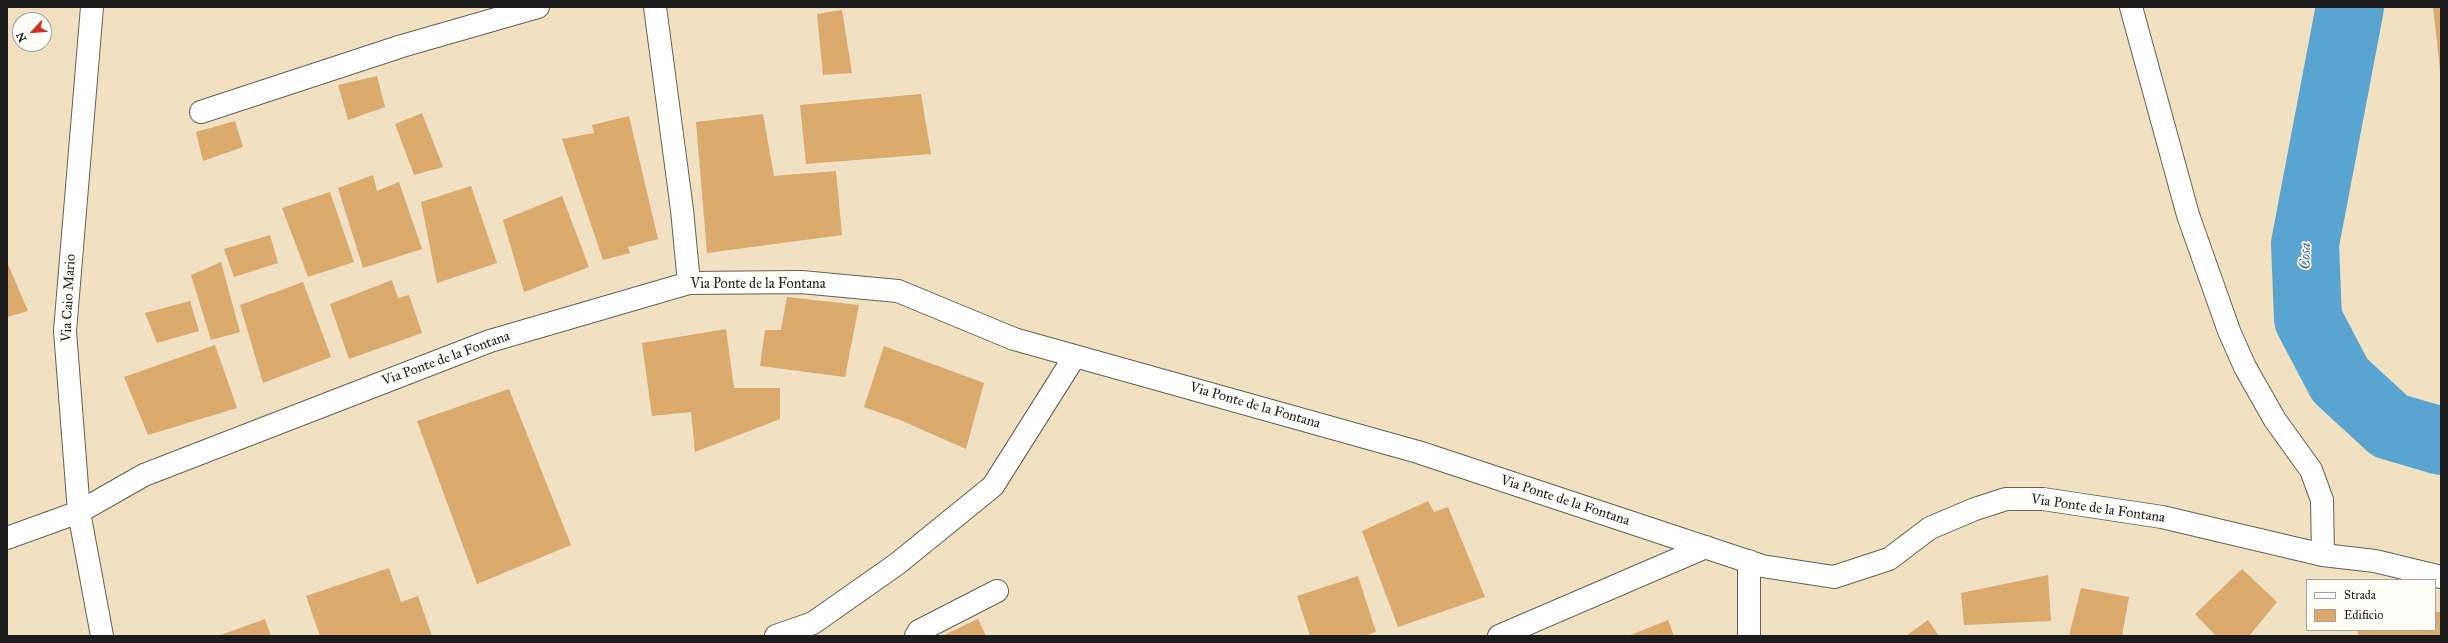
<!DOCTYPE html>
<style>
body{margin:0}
#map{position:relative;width:2448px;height:643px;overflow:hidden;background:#efe1c2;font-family:"IM FELL Great Primer",serif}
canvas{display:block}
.frame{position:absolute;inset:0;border:8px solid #1c1c1c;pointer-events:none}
.legend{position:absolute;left:2306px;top:579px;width:130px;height:52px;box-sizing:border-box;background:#fdfcf7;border:1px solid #a3a29f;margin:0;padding:5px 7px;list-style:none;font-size:12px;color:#1c1c1c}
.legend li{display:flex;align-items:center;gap:8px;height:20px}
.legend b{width:20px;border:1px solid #a3a29f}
.north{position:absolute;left:12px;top:12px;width:40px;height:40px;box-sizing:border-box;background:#fdfcf7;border:1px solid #a3a29f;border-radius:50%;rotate:244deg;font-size:11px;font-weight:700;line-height:16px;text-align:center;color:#1c1c1c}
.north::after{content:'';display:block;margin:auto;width:14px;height:18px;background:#c8321e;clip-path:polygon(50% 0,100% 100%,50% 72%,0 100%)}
</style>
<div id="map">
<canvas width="2448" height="643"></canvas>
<div class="frame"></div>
<ul class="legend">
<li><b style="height:5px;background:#fff"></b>Strada</li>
<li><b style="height:11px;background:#dbaa6c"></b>Edificio</li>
</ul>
<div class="north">N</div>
</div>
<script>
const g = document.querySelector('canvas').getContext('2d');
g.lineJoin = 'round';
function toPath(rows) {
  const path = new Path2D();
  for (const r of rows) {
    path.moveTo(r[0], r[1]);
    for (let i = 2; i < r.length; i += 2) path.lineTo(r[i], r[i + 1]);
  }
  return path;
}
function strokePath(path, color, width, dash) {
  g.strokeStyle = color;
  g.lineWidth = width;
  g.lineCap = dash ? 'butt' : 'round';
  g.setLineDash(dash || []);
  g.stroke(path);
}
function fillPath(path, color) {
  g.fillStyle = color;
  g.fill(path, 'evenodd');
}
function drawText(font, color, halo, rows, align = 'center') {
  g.font = font + ' "IM FELL Great Primer",serif';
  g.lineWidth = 3.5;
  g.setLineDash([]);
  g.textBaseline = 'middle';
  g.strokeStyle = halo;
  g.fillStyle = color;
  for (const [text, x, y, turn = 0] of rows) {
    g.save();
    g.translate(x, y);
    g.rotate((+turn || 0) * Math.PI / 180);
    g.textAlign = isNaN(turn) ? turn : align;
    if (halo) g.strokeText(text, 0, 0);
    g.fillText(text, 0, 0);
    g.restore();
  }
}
strokePath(toPath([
 [2350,7,2305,244,2308,319,2340,380,2390,426,2441,441]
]), '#5aa4d1', 68);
fillPath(toPath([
 [2433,7,2441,7,2441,69,2440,69],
 [842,10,852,73,823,75,817,14],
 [377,76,385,107,348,120,338,85],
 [921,94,931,154,806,164,800,105],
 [422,113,443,167,414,175,395,124],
 [763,114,774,176,836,171,842,235,707,253,696,122],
 [629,116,658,239,628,247,630,253,603,260,562,139,594,133,592,125],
 [235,121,243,147,203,161,196,132],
 [373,175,377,191,399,182,422,249,363,268,338,188],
 [471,186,497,263,437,283,421,202],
 [330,192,354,262,308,277,282,208],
 [562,196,589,267,524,292,503,220],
 [270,235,278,263,234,277,224,249],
 [7,262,28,311,7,317],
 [221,262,240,332,211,340,191,275],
 [392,280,398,298,409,295,422,333,349,359,330,304],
 [303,282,331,357,263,383,240,305],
 [787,297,859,305,845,377,760,366,765,330,781,330],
 [190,301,199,331,157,343,145,313],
 [726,329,734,388,780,388,780,419,695,452,691,412,652,416,642,343],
 [215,345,237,408,148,435,124,377],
 [884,346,984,383,966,449,900,420,864,407],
 [509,389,571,545,477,584,417,421],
 [1428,501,1434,512,1448,507,1485,597,1398,627,1362,531],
 [389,568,401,602,418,596,432,636,320,636,306,596],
 [2242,569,2277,602,2249,636,2216,636,2195,614],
 [2048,575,2051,621,1964,625,1961,593],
 [1358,576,1376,632,1363,636,1310,636,1297,596],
 [2081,588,2129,597,2122,636,2069,636],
 [2435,612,2441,612,2441,636,2359,636,2357,630,2435,630],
 [265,619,271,636,218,636],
 [978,619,986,636,942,636],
 [1668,620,1674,636,1628,636],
 [1928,620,1939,636,1906,636]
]), '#dbaa6c');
const minor = toPath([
 [92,7,65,331,79,512,102,636],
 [655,7,682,210,689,283],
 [2131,7,2188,215,2229,331,2245,367,2275,420,2311,470,2322,500,2323,555],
 [201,112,402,46,538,7],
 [7,538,79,512,144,475,490,341,689,283,801,282,898,291,1014,339,1418,452,1762,566,1834,577,1889,559,1930,528,1975,509,2006,499,2043,499,2162,517,2323,555,2375,561,2441,577],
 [1749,561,1749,636],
 [776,636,813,623,897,564,993,486,1075,356],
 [916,636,919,631,997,591],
 [1499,636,1706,547]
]);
strokePath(minor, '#666156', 24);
strokePath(minor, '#fff', 22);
drawText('14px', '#1c1c1c', '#fdfcf7', [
 ["Via Ponte de la Fontana",758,285],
 ["Via Caio Mario",69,298,-87],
 ["Via Ponte de la Fontana",446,359,-20],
 ["Via Ponte de la Fontana",1255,406,16],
 ["Via Ponte de la Fontana",1565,501,18],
 ["Via Ponte de la Fontana",2098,509,8]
]);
drawText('italic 15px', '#3b6076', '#fdfcf7', [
 ["Cosa",2306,256,-89]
]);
</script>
